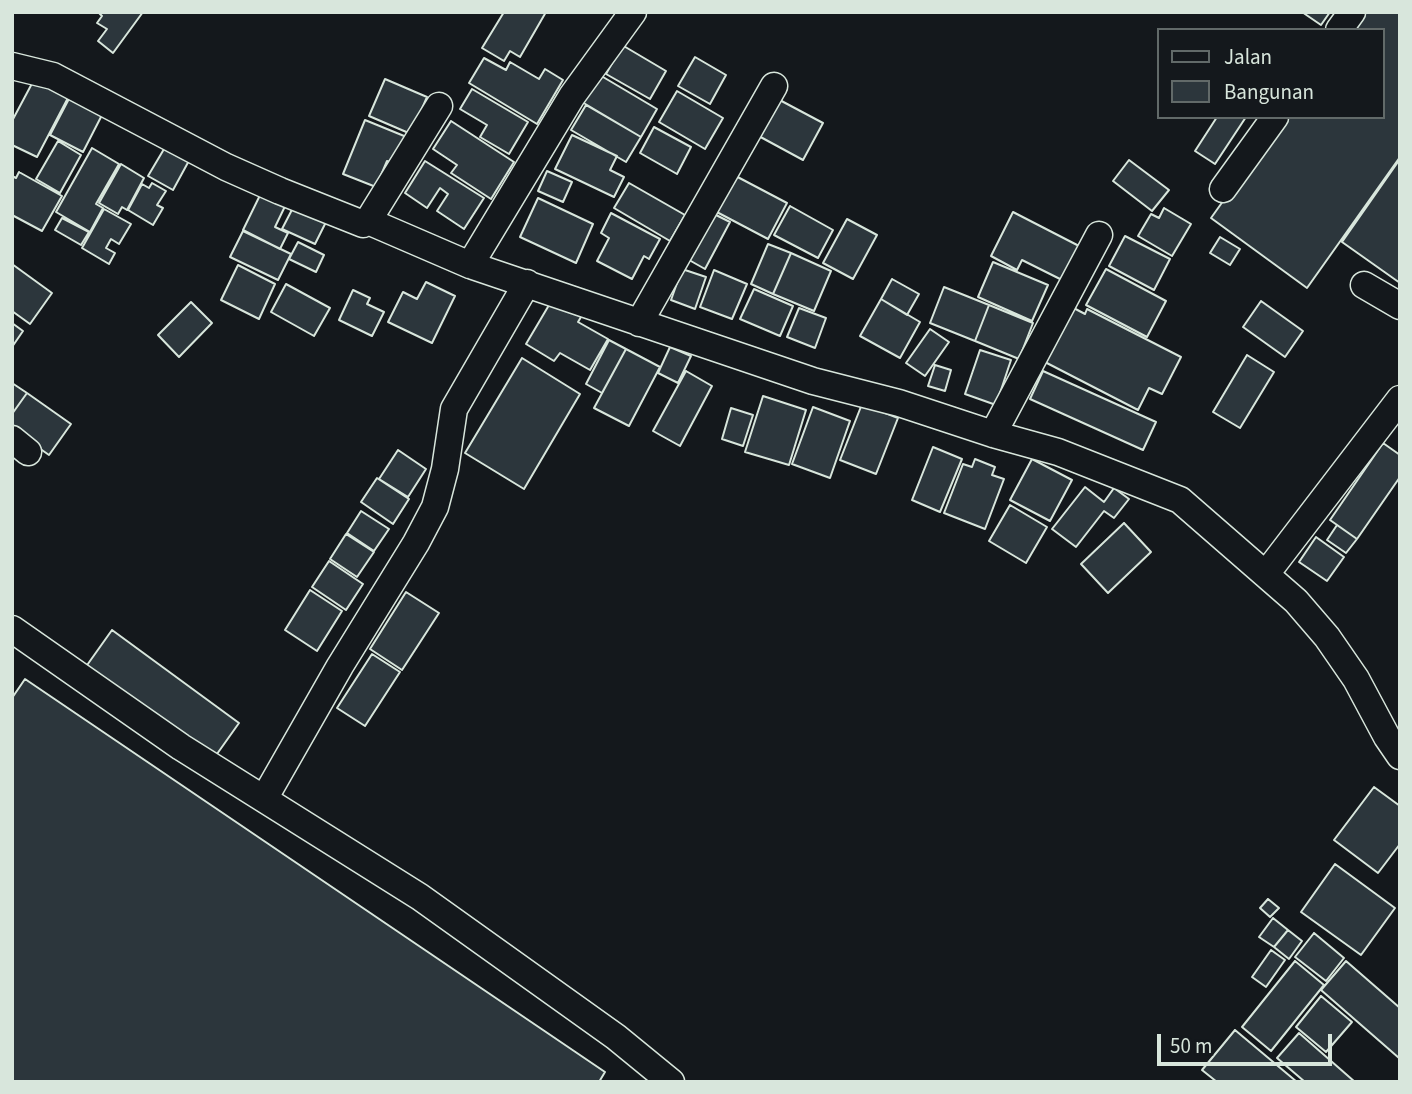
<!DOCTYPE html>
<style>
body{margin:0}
#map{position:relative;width:1412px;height:1094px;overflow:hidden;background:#14181c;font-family:"Source Sans 3",sans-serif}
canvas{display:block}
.frame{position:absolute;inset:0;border:14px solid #d8e6dc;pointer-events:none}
.legend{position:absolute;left:1157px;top:28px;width:228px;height:91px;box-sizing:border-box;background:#14181c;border:2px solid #626a69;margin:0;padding:9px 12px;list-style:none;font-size:21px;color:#d8e6dc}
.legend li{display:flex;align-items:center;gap:14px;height:35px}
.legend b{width:35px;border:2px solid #626a69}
.scale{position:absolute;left:1157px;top:1034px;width:175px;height:32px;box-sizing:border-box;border:4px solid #d8e6dc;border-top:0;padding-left:9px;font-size:21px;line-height:24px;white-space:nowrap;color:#d8e6dc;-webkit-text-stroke:5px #14181c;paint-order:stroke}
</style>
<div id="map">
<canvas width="1412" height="1094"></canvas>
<div class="frame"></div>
<ul class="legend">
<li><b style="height:9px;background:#14181c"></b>Jalan</li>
<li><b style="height:19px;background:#2c363c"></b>Bangunan</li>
</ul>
<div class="scale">50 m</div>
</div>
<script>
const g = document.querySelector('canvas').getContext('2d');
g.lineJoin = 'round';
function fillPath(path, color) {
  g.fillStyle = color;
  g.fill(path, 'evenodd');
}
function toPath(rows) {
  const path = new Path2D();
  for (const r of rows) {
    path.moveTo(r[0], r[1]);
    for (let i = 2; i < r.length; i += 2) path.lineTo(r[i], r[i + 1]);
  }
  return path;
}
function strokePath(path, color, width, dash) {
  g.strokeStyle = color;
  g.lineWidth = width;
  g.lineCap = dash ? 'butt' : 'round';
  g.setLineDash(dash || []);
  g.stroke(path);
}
const building = toPath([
 [98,12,143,12,113,53,98,41,107,29,97,23,102,16,98,12],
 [504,12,546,12,520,57,510,51,504,61,482,48,504,12],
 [1302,12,1330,12,1321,25,1302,12],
 [1358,12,1400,12,1400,157,1307,288,1211,218,1283,117,1382,117,1382,30,1346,30,1358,12],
 [622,45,666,71,650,99,606,74,622,45],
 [695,57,726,75,710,104,678,86,695,57],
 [484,58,506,70,510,62,539,79,545,69,563,80,537,124,469,83,484,58],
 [598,74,657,109,641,137,582,102,598,74],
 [36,76,70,94,37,157,12,145,12,121,36,76],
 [385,79,427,97,411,134,369,116,385,79],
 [472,89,528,122,509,154,480,137,487,125,460,109,472,89],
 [677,91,723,118,705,149,659,122,677,91],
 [72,93,102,115,83,152,50,135,72,93],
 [774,97,823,123,803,160,755,134,774,97],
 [586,105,641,137,626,162,571,130,586,105],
 [1217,117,1246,117,1215,164,1195,151,1217,117],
 [365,120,409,138,398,166,387,161,376,187,343,174,365,120],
 [451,121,514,162,491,199,451,173,457,165,433,149,451,121],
 [654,127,691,147,677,174,640,153,654,127],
 [572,135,617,156,610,170,624,177,614,197,555,169,572,135],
 [58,141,81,155,60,193,36,179,58,141],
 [167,144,191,157,173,190,148,176,167,144],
 [92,148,119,164,96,204,103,208,90,232,56,212,92,148],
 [1400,159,1400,283,1342,242,1400,159],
 [1129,160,1169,190,1152,211,1113,181,1129,160],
 [425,161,484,198,464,229,437,211,448,194,440,188,427,208,405,193,425,161],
 [121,164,144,178,127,210,122,207,118,214,99,203,121,164],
 [547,171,572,182,563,202,538,191,547,171],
 [19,172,62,196,42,231,12,215,12,176,16,178,19,172],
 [730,173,787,203,768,239,711,209,730,173],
 [152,183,166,191,157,205,163,208,153,225,128,210,142,184,149,188,152,183],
 [629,183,685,215,670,241,614,208,629,183],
 [264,187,289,198,275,227,288,233,280,249,243,230,264,187],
 [538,198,593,224,576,263,520,237,538,198],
 [296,202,328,218,315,244,282,229,296,202],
 [790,206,833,230,818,258,774,235,790,206],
 [1164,208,1191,224,1172,256,1138,236,1151,214,1159,218,1164,208],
 [104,209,131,224,119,244,111,239,106,248,115,253,109,264,82,248,104,209],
 [706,210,730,222,705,269,682,256,706,210],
 [1013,212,1081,247,1064,281,1022,260,1017,270,991,256,1013,212],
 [611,213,660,239,649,259,644,256,632,279,597,261,609,238,601,233,611,213],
 [62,218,89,232,81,245,55,230,62,218],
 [847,219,877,235,853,279,823,263,847,219],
 [243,231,291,254,278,280,230,257,243,231],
 [1125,236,1170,259,1154,290,1109,266,1125,236],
 [1220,237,1240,249,1230,265,1210,253,1220,237],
 [298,242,324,255,316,272,289,259,298,242],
 [768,244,791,253,773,294,751,284,768,244],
 [791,253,831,271,814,311,773,294,791,253],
 [993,262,1048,285,1032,321,978,297,993,262],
 [12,264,52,293,30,324,12,311,12,264],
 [238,265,275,284,259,319,221,300,238,265],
 [682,269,706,277,695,309,671,300,682,269],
 [1106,269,1166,301,1147,337,1086,305,1106,269],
 [714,270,747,284,732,319,700,307,714,270],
 [892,279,919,294,907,315,881,299,892,279],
 [426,282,455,296,432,343,388,322,403,292,417,299,426,282],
 [286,284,330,308,314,336,271,312,286,284],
 [944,287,989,305,975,341,930,323,944,287],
 [754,289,793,306,780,336,740,319,754,289],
 [353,290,370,298,367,304,384,312,372,336,339,320,353,290],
 [881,299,920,322,900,358,860,336,881,299],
 [552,300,581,317,578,322,608,339,590,370,560,353,554,361,526,344,552,300],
 [1261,301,1303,331,1285,357,1243,327,1261,301],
 [191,302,212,323,179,357,158,335,191,302],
 [989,305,1033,323,1019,359,975,341,989,305],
 [1068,305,1085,314,1087,309,1181,357,1162,394,1149,388,1138,410,1041,360,1068,305],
 [799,308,826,318,815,348,787,337,799,308],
 [12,323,23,331,12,347,12,323],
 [930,329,949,342,925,376,906,363,930,329],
 [609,340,626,349,602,393,586,384,609,340],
 [670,347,691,356,678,383,658,373,670,347],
 [626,349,660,367,629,426,594,408,626,349],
 [980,350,1011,360,996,405,965,394,980,350],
 [1247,355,1274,372,1240,428,1213,412,1247,355],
 [522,358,580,394,524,489,465,453,522,358],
 [935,365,951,370,945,391,928,386,935,365],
 [686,371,712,386,680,446,653,431,686,371],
 [1043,371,1156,422,1143,450,1030,399,1043,371],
 [12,383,27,393,12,414,12,383],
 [27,393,71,424,49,455,12,429,12,414,27,393],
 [763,396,806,410,789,465,745,452,763,396],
 [862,404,898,418,876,474,840,460,862,404],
 [813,407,850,421,830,478,792,464,813,407],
 [731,408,753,415,743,446,722,439,731,408],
 [1383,443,1400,455,1400,477,1357,539,1330,520,1383,443],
 [933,447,962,459,940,512,912,500,933,447],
 [398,450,426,469,408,497,379,479,398,450],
 [975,459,995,467,992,475,1004,479,985,529,944,513,963,464,972,467,975,459],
 [1032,459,1072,480,1050,521,1010,500,1032,459],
 [377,478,409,499,393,524,361,502,377,478],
 [1085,487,1104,502,1114,488,1129,499,1114,518,1104,511,1076,547,1052,529,1085,487],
 [1010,505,1047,527,1026,563,989,541,1010,505],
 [361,511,389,529,374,551,347,533,361,511],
 [1124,523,1151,552,1108,593,1081,564,1124,523],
 [1337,525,1357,539,1346,553,1327,540,1337,525],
 [346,534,374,552,357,577,330,559,346,534],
 [1316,537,1344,557,1327,581,1299,562,1316,537],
 [329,561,363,584,346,610,312,587,329,561],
 [310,590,342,611,317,651,285,630,310,590],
 [406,592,439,613,402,670,370,649,406,592],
 [112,630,239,723,212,761,85,668,112,630],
 [372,654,400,672,365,726,337,708,372,654],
 [25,679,605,1072,599,1082,12,1082,12,698,25,679],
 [1374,787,1400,806,1400,844,1378,873,1334,840,1374,787],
 [1335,864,1395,908,1361,955,1301,912,1335,864],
 [1268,899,1279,908,1270,917,1260,908,1268,899],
 [1273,918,1288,930,1274,947,1259,937,1273,918],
 [1288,930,1302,941,1289,959,1274,947,1288,930],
 [1314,933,1344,958,1326,981,1295,957,1314,933],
 [1271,950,1285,960,1266,987,1252,977,1271,950],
 [1295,961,1324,985,1271,1051,1242,1027,1295,961],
 [1346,961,1400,1008,1399,1058,1321,990,1346,961],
 [1321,996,1352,1022,1326,1052,1296,1027,1321,996],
 [1235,1030,1297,1082,1217,1082,1202,1070,1235,1030],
 [1299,1033,1355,1082,1305,1082,1277,1058,1299,1033]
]);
fillPath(building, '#2c363c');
strokePath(building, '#d8e6dc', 2);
const minor = toPath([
 [1339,30,1352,12],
 [12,66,53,76,226,167,280,191,363,224,368,221,470,265,813,381,899,403,993,434,1058,452,1180,500,1296,601,1327,637,1356,679,1387,737,1400,756],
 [1223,189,1275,117],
 [368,221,439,106],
 [470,265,572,96,633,12],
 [1364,285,1400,306],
 [639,323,774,86],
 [993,434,1099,235],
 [12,439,28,452],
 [1266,574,1400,399],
 [12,629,181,747,420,897,616,1037,671,1082],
 [264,799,340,666,416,543,435,507,445,469,454,409,527,283]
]);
strokePath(minor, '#d8e6dc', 29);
strokePath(minor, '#14181c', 26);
</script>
